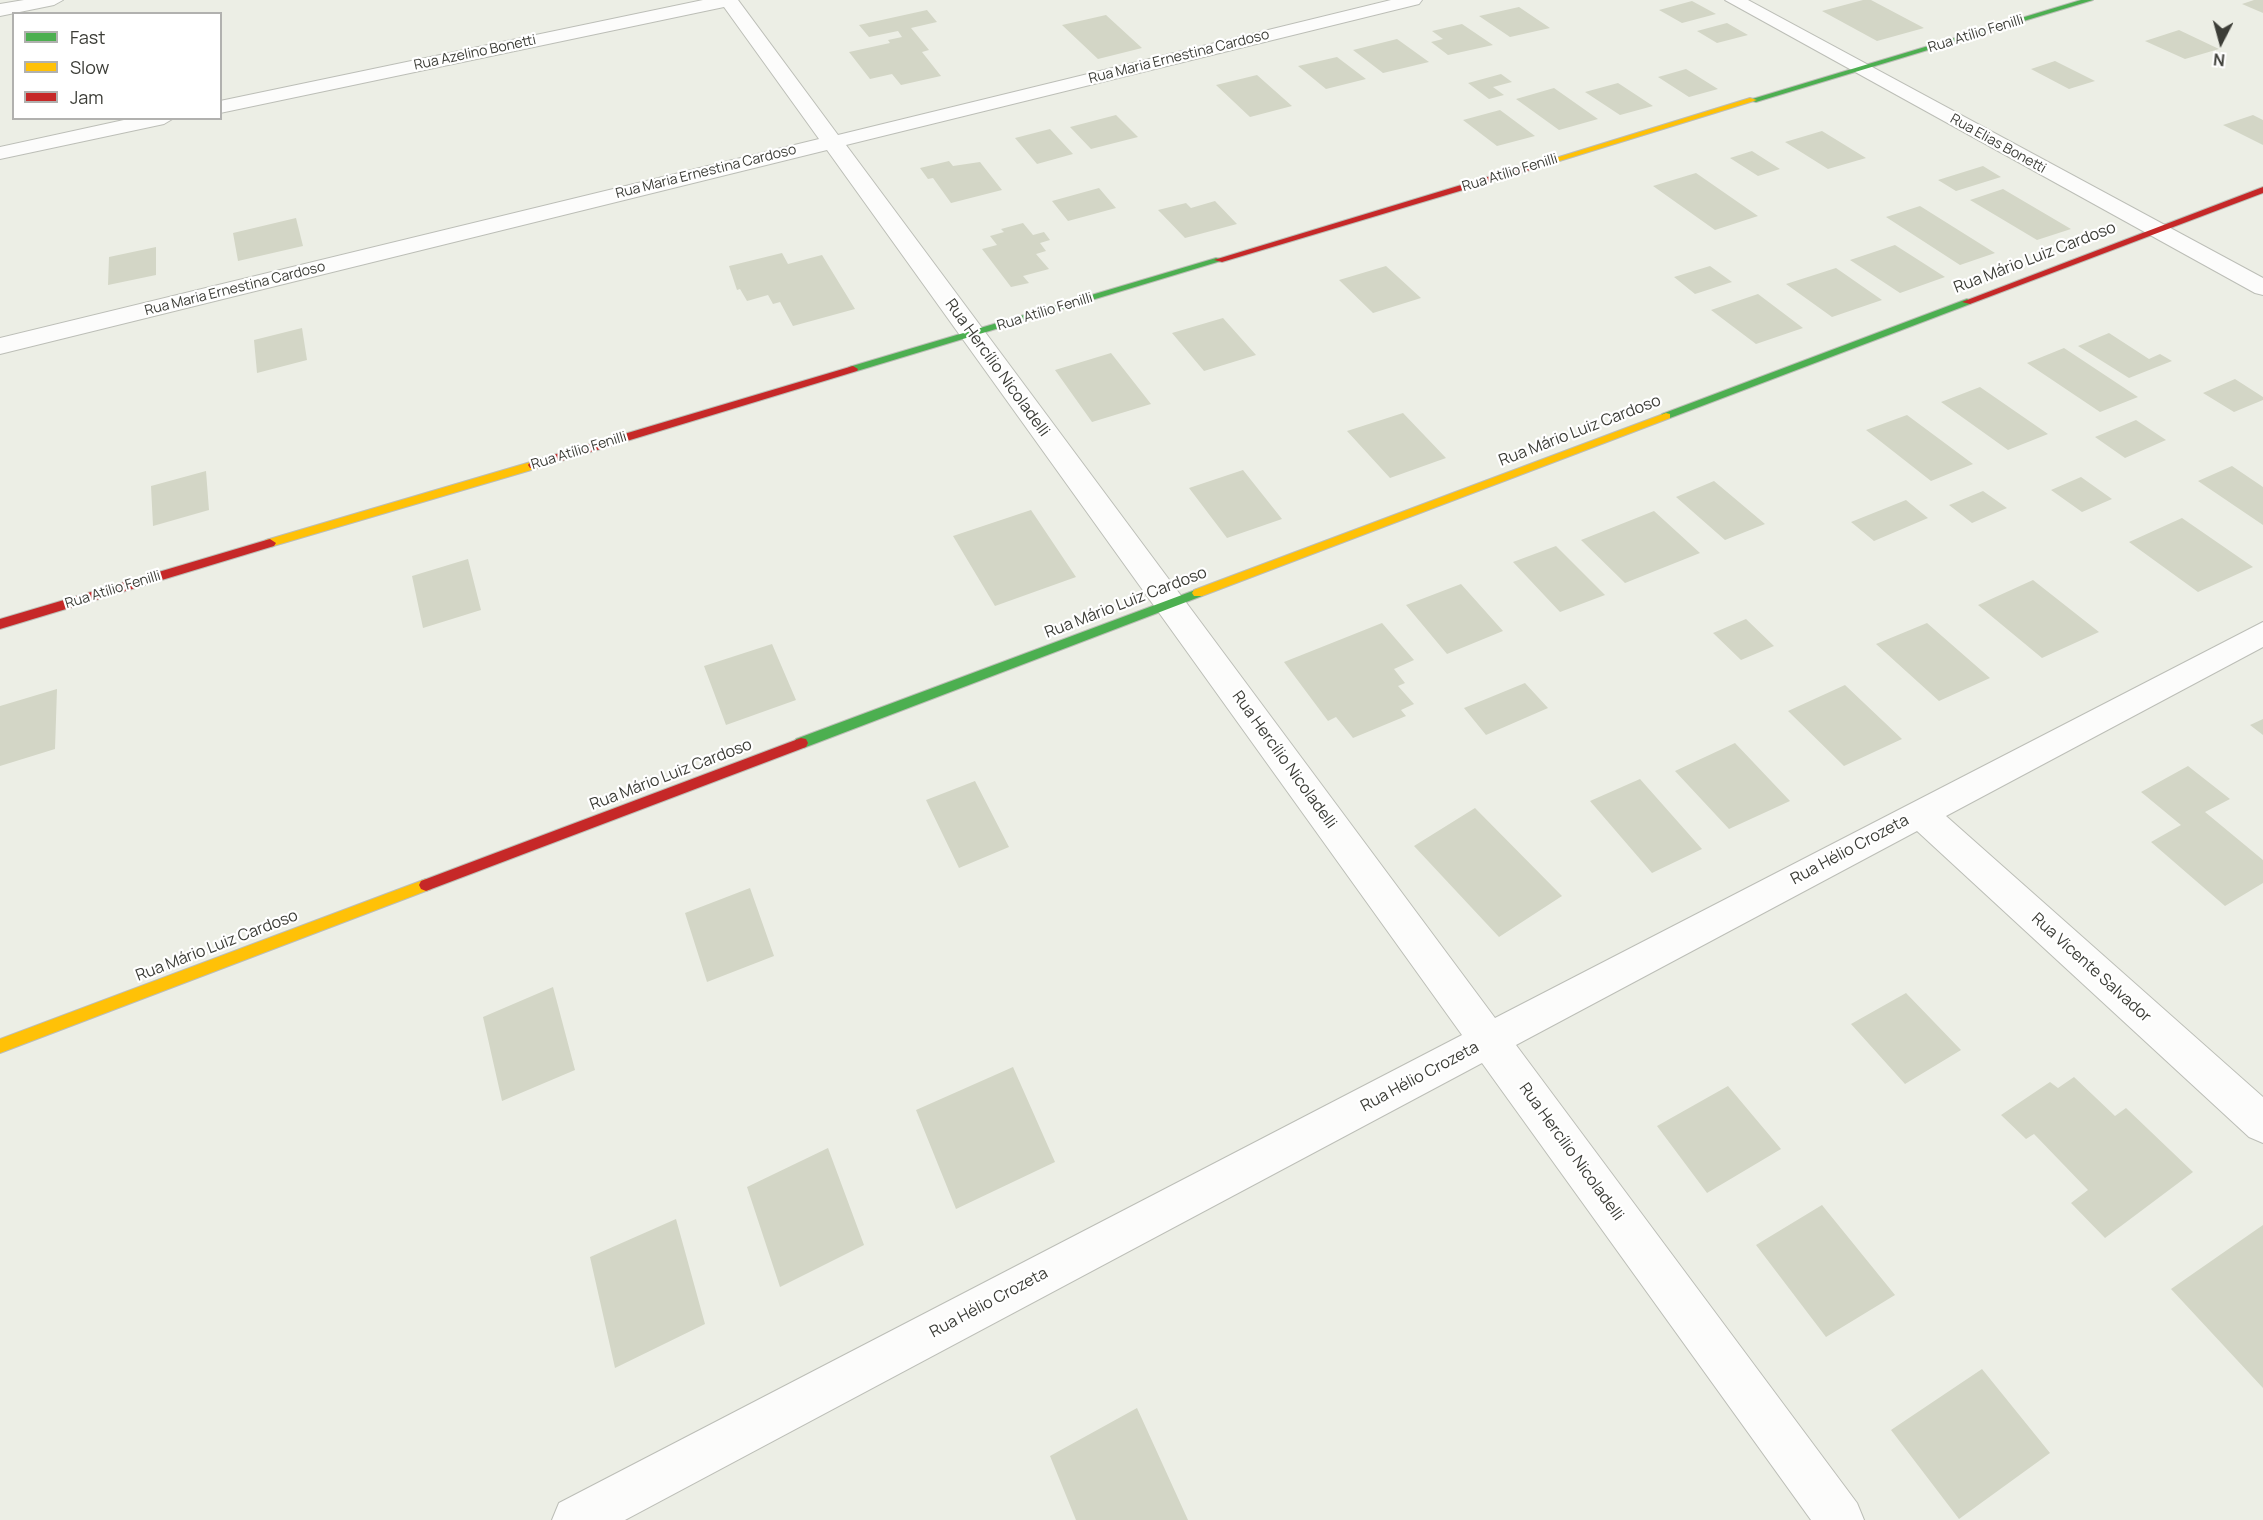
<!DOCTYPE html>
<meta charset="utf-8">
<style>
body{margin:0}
#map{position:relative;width:2263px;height:1520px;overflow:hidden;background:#eceee5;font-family:Manrope,sans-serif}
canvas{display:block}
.legend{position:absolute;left:12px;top:12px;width:210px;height:108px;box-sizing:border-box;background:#fff;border:2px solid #b1b1af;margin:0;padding:8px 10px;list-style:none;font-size:18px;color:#3c3d37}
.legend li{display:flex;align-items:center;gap:12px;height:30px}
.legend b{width:30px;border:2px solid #b1b1af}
.north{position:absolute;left:2191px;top:12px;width:60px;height:60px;-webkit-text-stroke:4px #fff;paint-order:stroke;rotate:186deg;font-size:16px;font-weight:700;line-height:24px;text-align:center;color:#3c3d37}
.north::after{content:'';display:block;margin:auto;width:21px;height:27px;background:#3c3d37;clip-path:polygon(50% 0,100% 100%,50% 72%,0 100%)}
</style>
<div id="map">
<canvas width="2263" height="1520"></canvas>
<ul class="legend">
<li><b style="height:8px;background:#4caf50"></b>Fast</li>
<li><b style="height:8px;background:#ffc107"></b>Slow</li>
<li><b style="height:8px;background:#c62828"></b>Jam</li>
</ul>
<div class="north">N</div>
</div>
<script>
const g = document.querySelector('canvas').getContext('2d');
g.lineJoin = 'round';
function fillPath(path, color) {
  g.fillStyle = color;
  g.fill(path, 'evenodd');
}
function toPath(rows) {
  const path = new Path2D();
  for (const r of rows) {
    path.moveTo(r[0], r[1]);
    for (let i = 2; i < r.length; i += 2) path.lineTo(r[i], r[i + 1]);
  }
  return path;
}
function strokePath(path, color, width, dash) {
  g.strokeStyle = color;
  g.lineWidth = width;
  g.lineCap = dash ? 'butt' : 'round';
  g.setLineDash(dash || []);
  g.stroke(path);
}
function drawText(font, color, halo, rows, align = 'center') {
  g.font = font + ' Manrope,sans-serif';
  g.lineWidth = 4.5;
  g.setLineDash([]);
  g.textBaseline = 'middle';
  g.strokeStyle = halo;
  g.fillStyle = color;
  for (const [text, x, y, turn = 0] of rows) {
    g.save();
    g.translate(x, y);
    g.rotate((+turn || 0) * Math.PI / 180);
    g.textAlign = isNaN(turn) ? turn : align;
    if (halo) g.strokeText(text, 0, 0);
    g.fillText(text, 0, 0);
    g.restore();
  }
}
fillPath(toPath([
 [1863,0,1871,0,1924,28,1877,41,1822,11],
 [2254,0,2263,0,2263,13,2242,4],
 [1692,1,1716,14,1682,23,1659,10],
 [1519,7,1550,28,1510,37,1479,16],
 [927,10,937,22,911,28,929,50,922,52,941,76,901,85,892,74,870,79,849,52,890,43,888,40,902,37,898,31,869,37,859,25],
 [1106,15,1142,48,1098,59,1062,25],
 [1727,23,1748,35,1717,43,1697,31],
 [1462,24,1493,45,1448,55,1431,42,1443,39,1432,31],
 [2179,30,2219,49,2185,59,2145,41],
 [1397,39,1429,62,1383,73,1353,50],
 [1337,57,1366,79,1326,89,1298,66],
 [2055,61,2095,81,2069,89,2031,69],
 [1686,69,1718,89,1689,97,1658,77],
 [1501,74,1512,82,1493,87,1504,95,1489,99,1468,83],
 [1257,75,1292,106,1250,117,1216,85],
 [1618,83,1653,106,1620,115,1585,92],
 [1554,88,1598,119,1559,130,1516,99],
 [1500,110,1535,136,1497,146,1463,120],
 [1116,115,1138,137,1091,149,1070,127],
 [2253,115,2263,120,2263,145,2223,125],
 [1050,129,1073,154,1037,164,1015,138],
 [1822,131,1866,158,1828,169,1785,142],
 [1752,151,1780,169,1758,176,1730,158],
 [949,161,953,166,980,162,1002,190,951,203,933,178,928,179,920,168],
 [1983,166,2001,177,1956,191,1938,180],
 [1696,173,1758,216,1715,230,1653,186],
 [1099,188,1116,208,1068,221,1052,201],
 [2003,189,2071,229,2037,240,1970,200],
 [1215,201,1237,224,1185,238,1158,210,1186,203,1191,208],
 [1920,206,1995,253,1960,265,1886,217],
 [296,218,303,246,238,261,233,233],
 [1023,223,1033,235,1044,232,1050,240,1040,243,1046,251,1036,254,1049,269,1023,276,1029,283,1011,287,982,249,997,245,990,236,1004,232,1001,229],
 [1895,245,1945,277,1900,293,1850,260],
 [156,247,156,275,108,285,109,257],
 [782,253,788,264,822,255,855,309,793,326,780,302,773,304,768,295,747,301,740,289,737,290,729,266],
 [1386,266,1421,298,1373,313,1339,280],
 [1710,266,1732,282,1695,294,1674,277],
 [1836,268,1882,300,1832,317,1786,284],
 [1758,294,1803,328,1756,344,1711,310],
 [1223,318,1256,355,1204,371,1172,333],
 [302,328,307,360,257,373,254,340],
 [2109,333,2149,359,2160,354,2172,361,2129,378,2078,346],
 [2064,348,2138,397,2100,412,2027,363],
 [1111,353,1151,404,1092,422,1055,370],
 [2235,379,2263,397,2263,400,2234,412,2203,393],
 [1980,387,2048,434,2008,450,1941,402],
 [1403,413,1446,458,1390,478,1347,431],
 [1907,415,1973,464,1931,481,1866,430],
 [2136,420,2166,440,2125,458,2095,437],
 [2232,466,2263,487,2263,525,2198,481],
 [1243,470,1282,519,1227,538,1189,488],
 [206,471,209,510,153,526,151,486],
 [2081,477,2112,499,2082,512,2051,490],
 [1714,481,1765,524,1725,540,1676,497],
 [1983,491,2007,508,1972,523,1949,505],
 [1906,500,1928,518,1874,541,1851,522],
 [1031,510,1076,577,995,606,953,536],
 [1654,511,1700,553,1625,583,1581,540],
 [2182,518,2253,567,2198,592,2129,542],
 [1556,546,1605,595,1560,612,1513,562],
 [468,559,481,610,423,628,412,576],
 [2033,580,2099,632,2042,658,1978,605],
 [1461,584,1503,631,1447,654,1406,605],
 [1746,619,1774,646,1741,660,1713,633],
 [1382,623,1414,660,1394,669,1405,683,1398,686,1414,704,1401,710,1406,716,1353,738,1336,717,1328,721,1284,662],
 [1927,623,1990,678,1939,701,1876,644],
 [772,644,796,700,726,725,704,666],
 [1525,683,1548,708,1486,735,1464,708],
 [1845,685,1902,739,1844,766,1788,711],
 [57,689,55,749,0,766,0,706],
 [2263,719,2263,735,2250,725],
 [1735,743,1790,801,1729,829,1675,771],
 [2188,766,2230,799,2205,812,2263,860,2263,883,2225,906,2151,842,2181,825,2141,792],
 [1640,779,1702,849,1652,873,1590,801],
 [975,781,1009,847,959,868,926,800],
 [1475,808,1562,896,1499,937,1414,846],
 [750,888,774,956,707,982,685,913],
 [553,987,575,1070,502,1101,483,1017],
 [1906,993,1961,1050,1905,1084,1851,1024],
 [1013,1067,1055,1162,956,1209,916,1110],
 [2074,1077,2115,1116,2126,1108,2193,1172,2105,1238,2071,1203,2088,1190,2034,1134,2026,1139,2001,1115,2050,1082,2058,1088],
 [1728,1086,1781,1149,1707,1193,1657,1126],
 [828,1148,864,1245,780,1287,747,1187],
 [1822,1205,1895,1295,1826,1337,1756,1245],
 [676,1219,705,1324,615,1368,590,1257],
 [2263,1225,2263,1388,2171,1289],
 [1982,1369,2050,1453,1959,1519,1891,1430],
 [1137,1408,1188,1520,1076,1520,1050,1456]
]), '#d3d6c6');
const street = toPath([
 [24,0,63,0,54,5,0,16,0,4,24,0],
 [703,0,738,0,838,135,1391,0,1422,0,1419,4,846,145,1495,1018,2263,622,2263,647,1946,816,2263,1097,2263,1143,2249,1137,1917,831,1516,1045,1857,1503,1864,1520,1811,1520,1482,1063,625,1520,552,1520,559,1503,1462,1035,827,150,0,354,0,338,819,139,724,7,220,113,220,101,703,0],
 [1725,0,1748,0,2263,278,2263,295,2255,293,1725,0],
 [133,118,174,118,164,124,0,159,0,147,133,118]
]);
const fast = toPath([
 [2081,0,2093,0,1756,102,1749,100,2081,0],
 [1216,258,1224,260,857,371,849,371,848,369,849,367,1216,258],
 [1967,299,1972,302,1970,304,1670,418,1662,418,1661,416,1662,414,1967,299],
 [1198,589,1202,590,1204,593,1202,596,806,747,801,748,796,747,794,743,796,739,1198,589]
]);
const slow = toPath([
 [1750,98,1757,100,1540,167,1533,165,1750,98],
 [1666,413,1670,414,1670,418,1202,596,1194,596,1192,593,1194,590,1666,413],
 [534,461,540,465,538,468,270,547,264,543,266,540,534,461],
 [426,879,431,881,433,885,431,889,0,1053,0,1039,426,879]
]);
const jam = toPath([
 [1537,162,1541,165,1540,167,1222,262,1214,260,1537,162],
 [2263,187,2263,193,1970,304,1962,302,2263,187],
 [853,366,858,369,857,371,538,468,530,468,528,465,530,462,853,366],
 [270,539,276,543,274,546,0,629,0,619,270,539],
 [801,738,806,739,808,743,806,747,426,891,421,889,419,885,421,881,801,738]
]);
strokePath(street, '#bcbeb7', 2);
strokePath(fast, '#bcbeb7', 2);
strokePath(slow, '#bcbeb7', 2);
strokePath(jam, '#bcbeb7', 2);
fillPath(street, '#fcfcfb');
fillPath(fast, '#4caf50');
fillPath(slow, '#ffc107');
fillPath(jam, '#c62828');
drawText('14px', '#3c3d37', '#fff', [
 ["Rua Atílio Fenilli",1976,34,-17],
 ["Rua Azelino Bonetti",475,53,-12],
 ["Rua Maria Ernestina Cardoso",1179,57,-14],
 ["Rua Elias Bonetti",1998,144,29],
 ["Rua Maria Ernestina Cardoso",706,172,-14],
 ["Rua Atílio Fenilli",1510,173,-17],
 ["Rua Maria Ernestina Cardoso",235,289,-14],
 ["Rua Atílio Fenilli",1045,312,-17],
 ["Rua Atílio Fenilli",579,451,-17],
 ["Rua Atílio Fenilli",113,590,-17]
]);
drawText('16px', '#3c3d37', '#fff', [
 ["Rua Mário Luiz Cardoso",2035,258,-21],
 ["Rua Hercílio Nicoladelli",997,368,54],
 ["Rua Mário Luiz Cardoso",1580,431,-21],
 ["Rua Mário Luiz Cardoso",1126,603,-21],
 ["Rua Hercílio Nicoladelli",1284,760,54],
 ["Rua Mário Luiz Cardoso",671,775,-21],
 ["Rua Hélio Crozeta",1850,850,-28],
 ["Rua Mário Luiz Cardoso",217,946,-21],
 ["Rua Vicente Salvador",2091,968,42],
 ["Rua Hélio Crozeta",1420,1077,-28],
 ["Rua Hercílio Nicoladelli",1571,1152,54],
 ["Rua Hélio Crozeta",989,1303,-28]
]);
</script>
